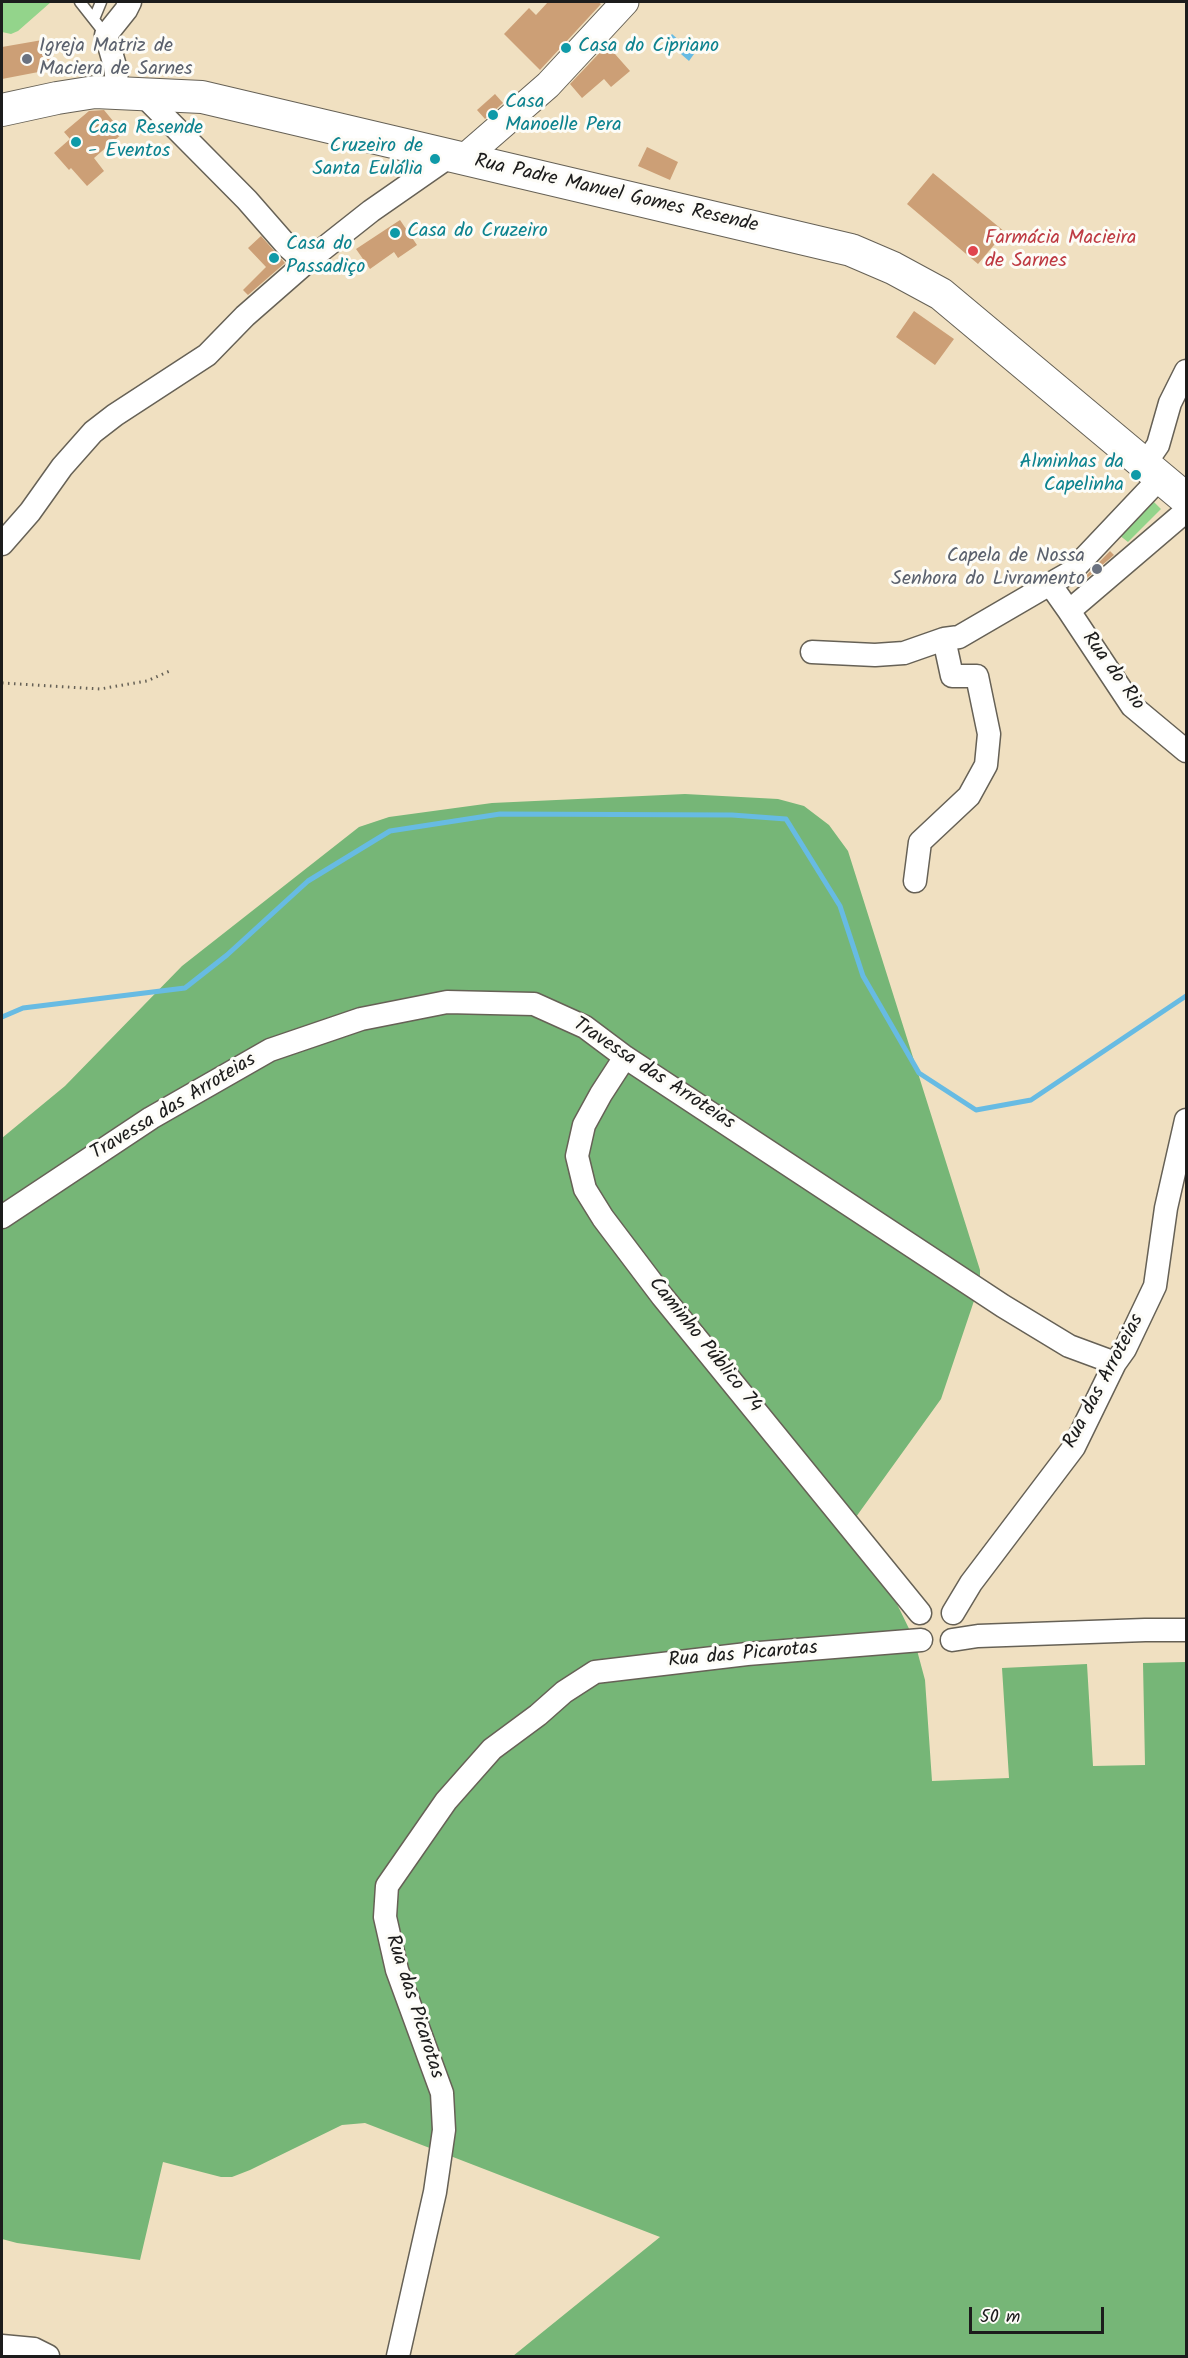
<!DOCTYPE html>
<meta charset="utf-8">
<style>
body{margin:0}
#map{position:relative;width:1188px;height:2358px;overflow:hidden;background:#f0e0c1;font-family:Kalam,sans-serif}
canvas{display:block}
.frame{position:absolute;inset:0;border:3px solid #1c1c1c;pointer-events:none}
.scale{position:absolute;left:969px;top:2307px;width:135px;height:27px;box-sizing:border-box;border:3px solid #1c1c1c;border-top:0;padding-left:8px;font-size:18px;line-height:21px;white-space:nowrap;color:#1c1c1c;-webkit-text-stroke:4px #fdfcf7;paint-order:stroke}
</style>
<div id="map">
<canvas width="1188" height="2358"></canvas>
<div class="frame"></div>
<div class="scale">50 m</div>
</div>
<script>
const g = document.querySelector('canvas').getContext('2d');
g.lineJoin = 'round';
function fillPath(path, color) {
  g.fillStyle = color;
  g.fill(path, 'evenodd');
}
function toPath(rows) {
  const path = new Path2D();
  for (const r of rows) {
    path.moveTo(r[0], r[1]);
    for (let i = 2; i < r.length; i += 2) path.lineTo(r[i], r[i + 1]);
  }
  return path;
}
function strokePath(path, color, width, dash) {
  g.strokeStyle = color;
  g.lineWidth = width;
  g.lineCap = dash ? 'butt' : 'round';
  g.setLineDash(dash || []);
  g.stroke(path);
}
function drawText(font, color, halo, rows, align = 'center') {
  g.font = font + ' Kalam,sans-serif';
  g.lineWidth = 6;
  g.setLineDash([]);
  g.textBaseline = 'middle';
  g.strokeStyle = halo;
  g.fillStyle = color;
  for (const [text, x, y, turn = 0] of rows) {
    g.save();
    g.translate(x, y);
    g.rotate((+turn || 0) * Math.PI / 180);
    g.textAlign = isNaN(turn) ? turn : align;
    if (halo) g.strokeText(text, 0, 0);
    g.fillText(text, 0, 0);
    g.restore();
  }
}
fillPath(toPath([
 [2,2,51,2,18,31,11,34,2,32],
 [1152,500,1161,509,1128,542,1119,535]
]), '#93d48b');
fillPath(toPath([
 [685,794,778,799,804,806,829,825,848,851,980,1270,980,1283,941,1399,843,1535,897,1604,914,1639,925,1680,932,1781,1009,1778,1002,1668,1087,1664,1093,1766,1145,1765,1143,1663,1186,1662,1186,2356,513,2356,660,2237,365,2123,342,2125,250,2170,232,2177,221,2177,163,2162,140,2260,17,2243,2,2239,2,1138,65,1086,182,966,359,827,389,817,492,803]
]), '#76b677');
fillPath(toPath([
 [672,34,694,54,689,61,666,41]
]), '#67bbe3');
strokePath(toPath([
 [2,1017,23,1008,185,988,227,955,308,881,390,831,500,814,732,815,786,819,840,906,863,976,919,1073,976,1110,1031,1100,1186,996]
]), '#67bbe3', 5);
fillPath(toPath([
 [548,2,598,2,601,4,540,70,504,34,529,8,536,15],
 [48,39,54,69,2,79,2,47],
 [607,45,630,71,611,87,604,79,582,98,570,84],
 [495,94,503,103,485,119,477,110],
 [104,110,123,133,94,158,104,171,87,186,71,168,69,170,54,153,70,139,64,132,89,111],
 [647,147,678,162,670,180,638,166],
 [933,173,1005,232,978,264,907,204],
 [400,220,417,245,398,258,394,252,370,269,356,249],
 [261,236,285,263,248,295,243,290,266,267,248,248],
 [914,311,954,339,935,365,896,337],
 [1110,551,1114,555,1080,584,1079,583]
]), '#cc9f76');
const service = toPath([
 [80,2,106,35],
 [94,19,101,2]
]);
const minor = toPath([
 [118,93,115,66,106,35,126,10,130,2],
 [142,94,247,200,289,248,306,263],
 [1145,464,1158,445,1170,403,1186,371],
 [1160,478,1071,572,1050,584,1069,611,1186,511],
 [2,544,30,512,62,467,93,432,115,415,207,355,245,316,309,260,371,211,450,156],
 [1069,611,1132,706,1186,751],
 [812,652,875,655,904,653,944,639],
 [915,881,920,842,969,796,986,765,989,734,977,676,952,676,944,639,959,637,1050,584],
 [625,1057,601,1094,584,1125,577,1156,585,1189,603,1218,662,1296,920,1613],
 [2,1217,151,1118,270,1050,361,1019,447,1002,534,1004,585,1027,625,1057,1003,1306,1069,1346,1115,1363],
 [953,1613,971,1583,1074,1447,1115,1363,1125,1349,1155,1286,1166,1208,1186,1120],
 [952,1640,978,1636,1145,1630,1186,1630],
 [2,2346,34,2349,48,2356],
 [398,2356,435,2192,444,2130,442,2093,397,1970,385,1917,387,1886,446,1801,492,1749,538,1715,564,1692,595,1672,747,1654,921,1640]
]);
const tertiary = toPath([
 [463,159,548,85,625,2]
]);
const secondary = toPath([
 [2,110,57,98,95,92,202,97,851,250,893,268,941,294,1186,499]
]);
strokePath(service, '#666156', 13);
strokePath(minor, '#666156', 25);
strokePath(tertiary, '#666156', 29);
strokePath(secondary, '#666156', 34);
strokePath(toPath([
 [2,683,100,689,147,681,172,670]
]), '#666156', 3, [1.5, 4.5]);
strokePath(service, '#fff', 10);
strokePath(minor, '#fff', 22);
strokePath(tertiary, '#fff', 27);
strokePath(secondary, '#fff', 32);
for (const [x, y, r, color] of [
 [566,48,6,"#0f9aa8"],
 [27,59,6,"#6b7280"],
 [493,115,6,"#0f9aa8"],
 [76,142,6,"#0f9aa8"],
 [435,159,6,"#0f9aa8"],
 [395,233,6,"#0f9aa8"],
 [973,251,6,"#e0444e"],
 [274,258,6,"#0f9aa8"],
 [1136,475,6,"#0f9aa8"],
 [1097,569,6,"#6b7280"]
]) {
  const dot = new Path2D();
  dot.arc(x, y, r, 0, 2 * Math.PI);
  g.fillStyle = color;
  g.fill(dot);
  strokePath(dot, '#fdfcf7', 2);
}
drawText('20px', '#5b616d', '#fdfcf7', [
 ["Igreja Matriz de",39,48],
 ["Maciera de Sarnes",39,71],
 ["Capela de Nossa",1085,558,"right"],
 ["Senhora do Livramento",1085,581,"right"]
], 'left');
drawText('20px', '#0d838f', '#fdfcf7', [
 ["Casa do Cipriano",578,48],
 ["Casa",505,104],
 ["Manoelle Pera",505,127],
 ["Casa Resende",88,130],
 ["- Eventos",88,153],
 ["Cruzeiro de",423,148,"right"],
 ["Santa Eulália",423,171,"right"],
 ["Casa do Cruzeiro",407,233],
 ["Casa do",286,246],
 ["Passadiço",286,269],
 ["Alminhas da",1124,464,"right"],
 ["Capelinha",1124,487,"right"]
], 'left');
drawText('20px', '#1c1c1c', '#fdfcf7', [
 ["Rua Padre Manuel Gomes Resende",616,195,13],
 ["Rua do Rio",1112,672,54],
 ["Travessa das Arroteias",653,1075,33],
 ["Travessa das Arroteias",174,1108,-31],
 ["Caminho Público 74",704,1346,51],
 ["Rua das Arroteias",1105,1382,-62],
 ["Rua das Picarotas",743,1656,-5],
 ["Rua das Picarotas",413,2007,72]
]);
drawText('20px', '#be3a42', '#fdfcf7', [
 ["Farmácia Macieira",985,240],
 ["de Sarnes",985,263]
], 'left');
</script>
